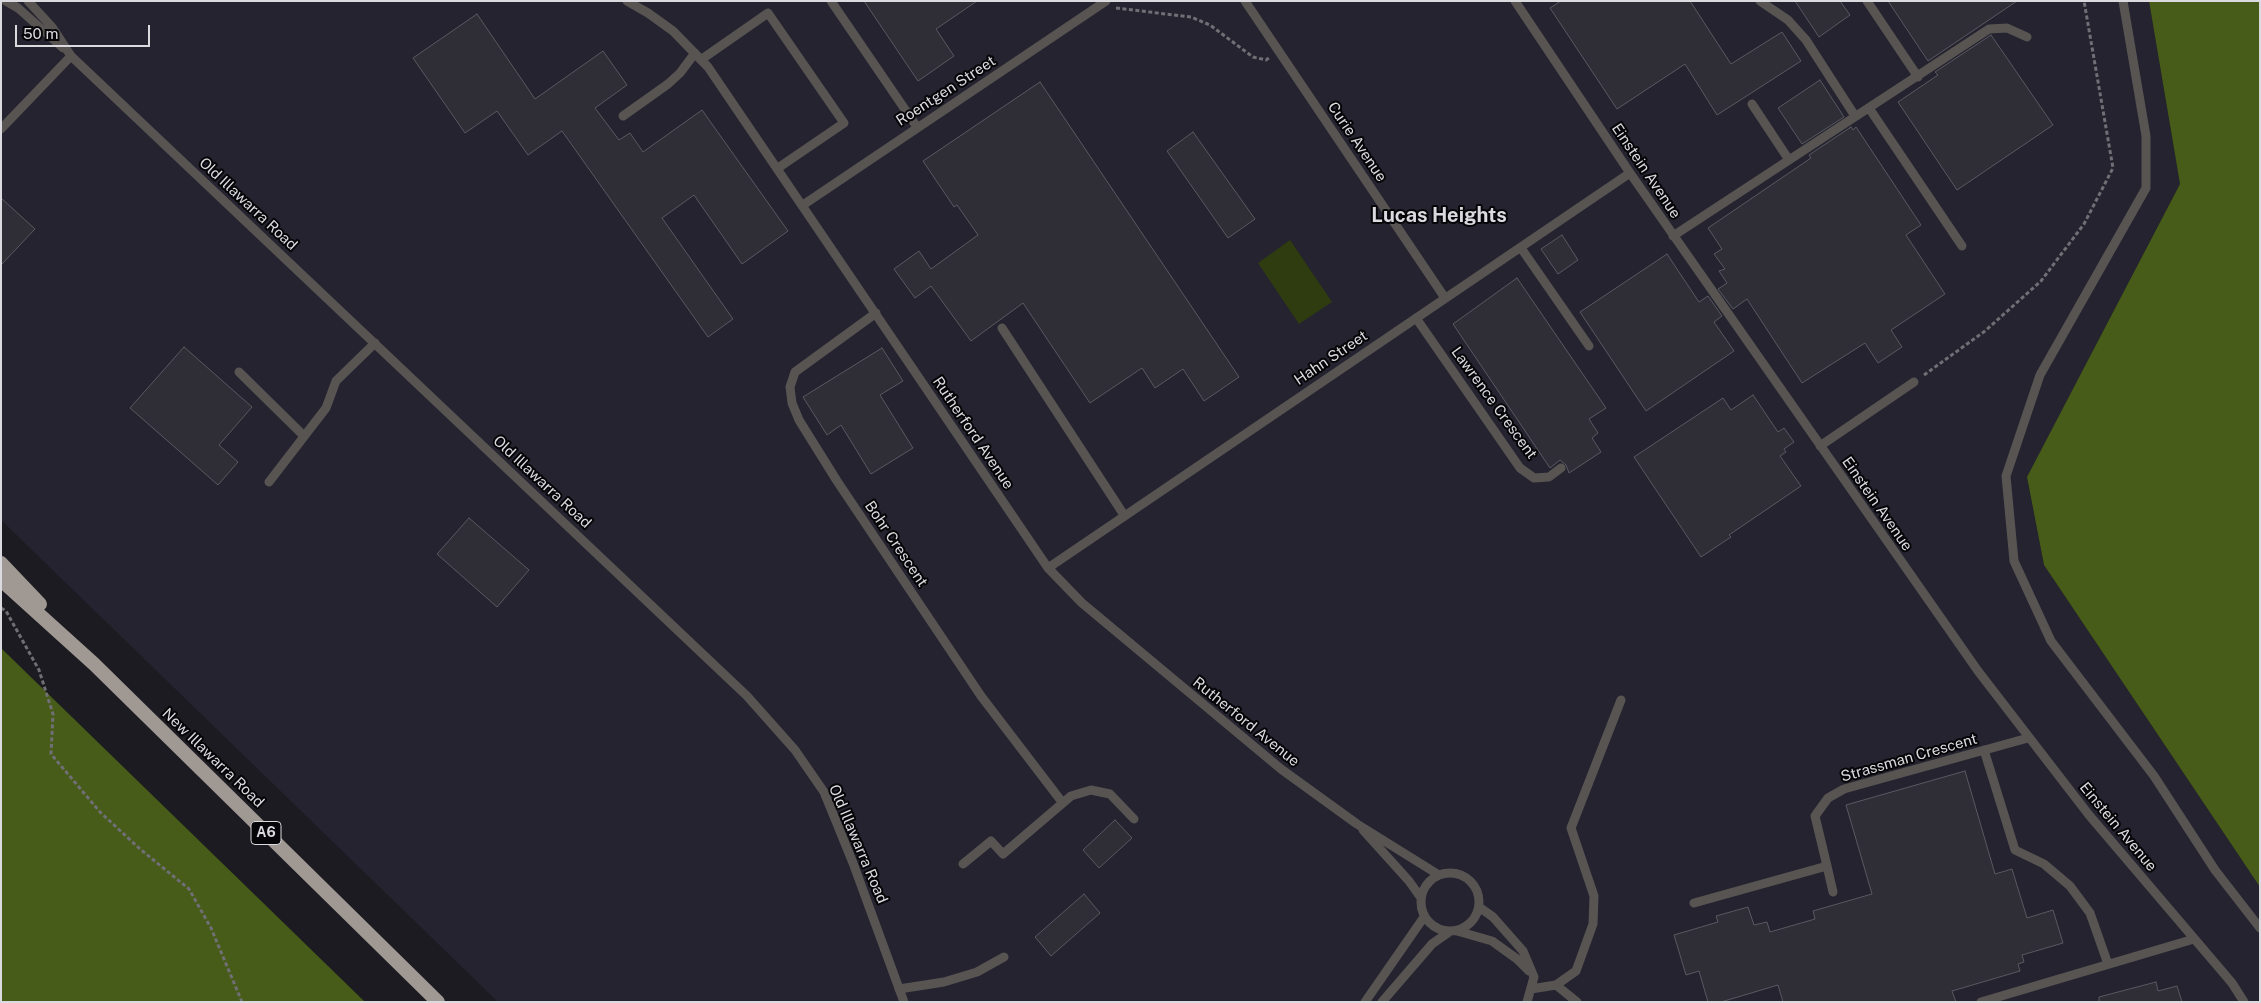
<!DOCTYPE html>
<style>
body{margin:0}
#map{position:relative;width:2261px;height:1003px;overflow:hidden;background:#1b1b21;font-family:"Public Sans",sans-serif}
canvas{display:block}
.frame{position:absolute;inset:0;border:2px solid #dadadf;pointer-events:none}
.scale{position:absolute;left:15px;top:25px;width:135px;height:22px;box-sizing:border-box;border:2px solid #dadadf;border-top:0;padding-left:6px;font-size:15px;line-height:18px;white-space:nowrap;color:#dadadf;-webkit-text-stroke:4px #060608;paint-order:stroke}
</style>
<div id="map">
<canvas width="2261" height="1003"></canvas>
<div class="frame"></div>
<div class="scale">50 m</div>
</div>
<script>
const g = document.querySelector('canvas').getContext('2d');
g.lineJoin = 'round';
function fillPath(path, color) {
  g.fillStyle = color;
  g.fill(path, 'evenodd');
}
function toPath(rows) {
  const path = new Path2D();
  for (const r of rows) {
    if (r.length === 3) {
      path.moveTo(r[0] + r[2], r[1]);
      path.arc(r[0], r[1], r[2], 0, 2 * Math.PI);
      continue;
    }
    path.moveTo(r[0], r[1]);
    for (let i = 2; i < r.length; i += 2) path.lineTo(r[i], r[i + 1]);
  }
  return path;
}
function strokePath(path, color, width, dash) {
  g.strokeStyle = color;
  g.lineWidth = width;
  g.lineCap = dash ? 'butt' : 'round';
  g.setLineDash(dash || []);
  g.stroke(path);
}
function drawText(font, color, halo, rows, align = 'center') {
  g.font = font + ' "Public Sans",sans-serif';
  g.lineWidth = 4;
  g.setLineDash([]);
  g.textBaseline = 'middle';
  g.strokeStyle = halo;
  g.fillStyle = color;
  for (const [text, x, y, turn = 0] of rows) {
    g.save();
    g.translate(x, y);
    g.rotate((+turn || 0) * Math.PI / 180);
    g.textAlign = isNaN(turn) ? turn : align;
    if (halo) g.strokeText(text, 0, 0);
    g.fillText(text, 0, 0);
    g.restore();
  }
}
fillPath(toPath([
 [1,1,2149,1,2180,184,2027,478,2044,565,2260,887,2260,1002,498,1002,1,520]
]), '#24232f');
fillPath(toPath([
 [1290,240,1332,302,1299,324,1258,263]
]), '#2e3c10');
fillPath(toPath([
 [2149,1,2260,1,2260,887,2044,565,2027,477,2180,184],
 [1,648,365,1002,1,1002]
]), '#475c18');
const building = toPath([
 [864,1,977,1,936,29,954,56,918,81,864,1],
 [1561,1,1690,1,1731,64,1782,32,1801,61,1717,115,1685,64,1617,109,1550,8,1561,1],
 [1795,1,1840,1,1850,15,1819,37,1795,1],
 [1888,1,2017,1,1928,61,1888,1],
 [477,14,535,99,603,51,627,85,595,108,619,140,630,133,643,152,702,110,788,231,742,264,694,195,662,218,733,319,708,337,562,131,528,155,497,111,465,133,413,58,477,14],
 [1991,35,2053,125,1957,190,1898,102,1938,75,1935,72,1991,35],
 [1820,80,1844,117,1802,144,1778,108,1820,80],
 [1040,82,1239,377,1204,401,1183,369,1155,388,1142,368,1090,403,1023,303,971,341,931,286,915,298,894,269,919,251,931,269,978,235,957,205,954,207,923,161,1040,82],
 [1851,127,1853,130,1856,127,1921,225,1906,235,1945,294,1891,330,1902,347,1878,363,1865,343,1802,383,1747,299,1733,309,1718,289,1727,283,1719,271,1725,269,1714,254,1722,249,1708,228,1811,158,1809,155,1851,127],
 [1193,132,1255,219,1228,238,1167,151,1193,132],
 [1,198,35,229,1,265,1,198],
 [1562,235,1578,260,1558,274,1541,249,1562,235],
 [1667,254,1699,302,1708,296,1722,316,1714,322,1734,351,1646,411,1580,312,1667,254],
 [1517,278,1606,408,1589,419,1598,433,1592,438,1601,452,1569,473,1566,465,1560,460,1550,468,1453,324,1517,278],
 [184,347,252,407,219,445,238,462,218,485,130,408,184,347],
 [882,348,903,381,880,395,913,448,871,474,841,425,827,435,803,397,882,348],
 [1753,395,1778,432,1784,428,1794,442,1784,449,1786,452,1780,456,1801,486,1729,535,1731,537,1701,557,1634,457,1723,398,1731,410,1753,395],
 [469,518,529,570,497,607,437,554,469,518],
 [1965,771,1995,874,2012,869,2027,918,2053,910,2063,943,2022,955,2024,962,2018,964,2020,971,1952,991,1956,1002,1783,1002,1778,985,1721,1002,1708,1002,1699,971,1686,975,1674,935,1718,922,1716,916,1748,907,1754,925,1767,922,1770,932,1815,919,1813,911,1872,894,1846,805,1965,771],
 [1115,820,1132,838,1099,868,1083,850,1115,820],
 [1084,894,1100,913,1051,956,1035,937,1084,894],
 [2156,982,2158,991,2177,986,2182,1002,2099,1002,2099,997,2156,982]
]);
fillPath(building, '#2f2e36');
strokePath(building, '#595961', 1);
strokePath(toPath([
 [1116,8,1191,17,1210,25,1253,57,1266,60,1269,58],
 [1924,375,1985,331,2041,281,2084,224,2113,168,2084,1],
 [1,608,6,611,39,670,53,714,51,754,100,812,140,849,189,889,211,928,242,1002]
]), '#6f6f75', 3, [4, 2.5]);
strokePath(toPath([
 [6,1,18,8,63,48],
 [28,1,52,27,71,56,747,696,795,750,824,792,853,863,904,1002],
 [627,1,648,13,673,31,708,67,1048,568,1082,603,1281,769,1357,824,1439,875],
 [831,1,917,127],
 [1245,1,1445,298],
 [1515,1,1630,173,1978,671,2089,815,2232,983,2244,1002],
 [1760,1,1788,20,1806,40,1855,116],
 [1867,1,1918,77],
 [2123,1,2146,136,2146,188,2040,375,2006,476,2014,561,2051,641,2154,776,2215,870,2260,928],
 [702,59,768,13,844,123,778,168],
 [1752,104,1789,160],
 [1869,108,1962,246],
 [623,116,668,84,680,73,695,53],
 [1,129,71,56],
 [803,205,1106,1],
 [1673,236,1989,29,2007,28,2027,37],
 [1521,248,1589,346],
 [876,313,795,372,790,387,792,403,799,420,837,481,981,696,1062,802],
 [1416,318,1520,468,1534,478,1549,477,1561,468],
 [1002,328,1124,515],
 [239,372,304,436],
 [1820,446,1914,382],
 [269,482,326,408,336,381,375,343],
 [1048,568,1630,173],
 [1984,750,2015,850,2044,864,2070,886,2090,913,2108,964],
 [1363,830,1409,881,1421,898],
 [963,864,991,841,1003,854,1071,796,1091,790,1110,794,1134,819],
 [1827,866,1833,892],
 [1450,902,29],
 [1694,903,1827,866,1815,816,1828,798,1844,789,2028,738],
 [1479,907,1493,917,1523,951,1534,977,1527,1002],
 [1457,931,1492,941,1517,959,1529,971],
 [1556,985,1577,1002],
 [899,989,944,982,977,972,1004,957],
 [1531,989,1556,985,1576,971,1593,924,1594,896,1571,828,1621,700],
 [1365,1002,1424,917],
 [1382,1002,1432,944,1449,932],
 [1981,1002,2194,939]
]), '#575452', 9);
strokePath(toPath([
 [1,563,40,604],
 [1,580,94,664,438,1002]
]), '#a09893', 14);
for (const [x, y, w] of [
 [266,833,30]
]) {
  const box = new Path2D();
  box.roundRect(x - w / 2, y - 11.5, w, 23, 4);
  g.fillStyle = '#060608';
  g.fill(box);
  strokePath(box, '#dadadf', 1);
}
drawText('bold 14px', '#dadadf', null, [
 ["A6",266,833]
]);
drawText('15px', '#dadadf', '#060608', [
 ["Roentgen Street",946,91,-33],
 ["Curie Avenue",1357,142,56],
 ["Einstein Avenue",1646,171,56],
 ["Old Illawarra Road",248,204,43],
 ["Hahn Street",1331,358,-34],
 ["Lawrence Crescent",1494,403,54],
 ["Rutherford Avenue",973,433,56],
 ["Old Illawarra Road",542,482,43],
 ["Einstein Avenue",1877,504,55],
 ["Bohr Crescent",896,544,56],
 ["Rutherford Avenue",1246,722,39],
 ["New Illawarra Road",213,758,44],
 ["Strassman Crescent",1909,758,-16],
 ["Einstein Avenue",2118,827,50],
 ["Old Illawarra Road",858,844,67]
]);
drawText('bold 20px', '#dadadf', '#060608', [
 ["Lucas Heights",1439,216]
]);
</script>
